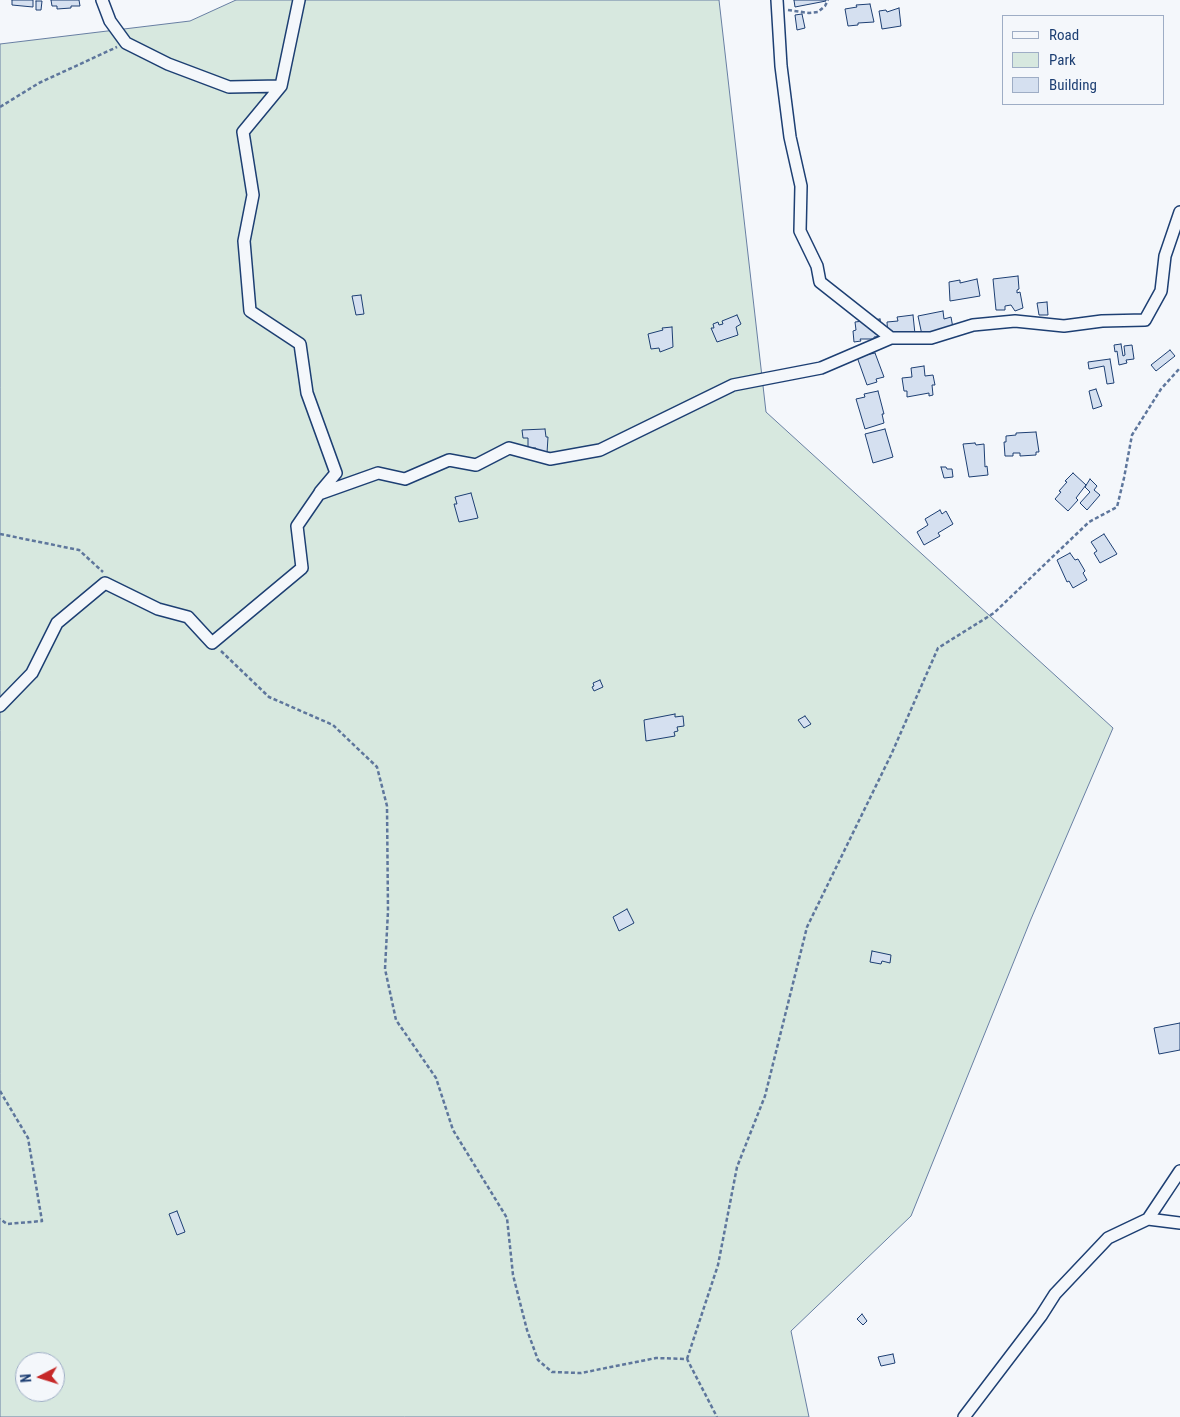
<!DOCTYPE html>
<style>
body{margin:0}
#map{position:relative;width:1180px;height:1417px;overflow:hidden;background:#f4f7fb;font-family:"Roboto Condensed",sans-serif}
canvas{display:block}
.legend{position:absolute;left:1002px;top:15px;width:162px;height:90px;box-sizing:border-box;background:#f4f7fb;border:1px solid #9eadc5;margin:0;padding:6px 9px;list-style:none;font-size:15px;color:#1d3f73}
.legend li{display:flex;align-items:center;gap:10px;height:25px}
.legend b{width:25px;border:1px solid #9eadc5}
.north{position:absolute;left:15px;top:1352px;width:50px;height:50px;box-sizing:border-box;background:#f4f7fb;border:1px solid #9eadc5;border-radius:50%;rotate:265deg;font-size:14px;font-weight:700;line-height:20px;text-align:center;color:#1d3f73}
.north::after{content:'';display:block;margin:auto;width:18px;height:22px;background:#c62828;clip-path:polygon(50% 0,100% 100%,50% 72%,0 100%)}
</style>
<div id="map">
<canvas width="1180" height="1417"></canvas>
<ul class="legend">
<li><b style="height:6px;background:#f4f7fb"></b>Road</li>
<li><b style="height:14px;background:#d7e8df"></b>Park</li>
<li><b style="height:14px;background:#d5e0f0"></b>Building</li>
</ul>
<div class="north">N</div>
</div>
<script>
const g = document.querySelector('canvas').getContext('2d');
g.lineJoin = 'round';
function fillPath(path, color) {
  g.fillStyle = color;
  g.fill(path, 'evenodd');
}
function toPath(rows) {
  const path = new Path2D();
  for (const r of rows) {
    path.moveTo(r[0], r[1]);
    for (let i = 2; i < r.length; i += 2) path.lineTo(r[i], r[i + 1]);
  }
  return path;
}
function strokePath(path, color, width, dash) {
  g.strokeStyle = color;
  g.lineWidth = width;
  g.lineCap = dash ? 'butt' : 'round';
  g.setLineDash(dash || []);
  g.stroke(path);
}
const green = toPath([
 [236,0,719,0,766,412,1113,728,1031,919,911,1216,791,1331,809,1417,0,1417,0,44,190,21,236,0],
 [25,1362,55,1362,55,1392,25,1392,25,1362]
]);
fillPath(green, '#d7e8df');
strokePath(green, '#687fa3', 1);
const building = toPath([
 [12,0,33,0,33,7,12,5,12,0],
 [51,0,79,0,80,6,71,6,71,8,57,9,57,6,52,6,51,0],
 [794,0,826,0,826,1,795,7,794,0],
 [36,1,42,1,41,10,36,10,36,1],
 [870,4,874,22,858,23,858,25,848,26,845,9,857,7,856,5,870,4],
 [899,8,901,26,882,29,879,11,886,10,887,12,899,8],
 [802,14,805,28,797,30,795,15,802,14],
 [1018,276,1019,289,1017,290,1017,293,1020,292,1023,308,1015,311,1011,305,1005,306,1005,310,996,310,993,279,1018,276],
 [977,279,980,296,950,301,949,282,960,280,960,283,977,279],
 [361,295,364,314,356,315,352,296,361,295],
 [1047,302,1048,315,1039,315,1037,303,1047,302],
 [943,311,944,319,951,317,953,328,922,335,918,316,943,311],
 [737,315,741,324,736,327,738,335,717,342,711,328,714,328,713,324,718,322,719,325,723,324,722,321,737,315],
 [913,315,915,334,888,337,887,322,898,321,897,317,913,315],
 [880,319,882,336,874,337,874,339,860,339,861,341,854,342,853,331,856,330,855,322,880,319],
 [672,327,673,347,660,352,659,348,651,349,648,334,663,330,662,328,672,327],
 [1121,344,1123,356,1125,355,1124,346,1132,345,1134,359,1126,360,1127,363,1119,365,1117,351,1115,352,1114,345,1121,344],
 [1170,350,1175,356,1156,371,1151,365,1170,350],
 [875,353,884,377,876,379,877,382,867,385,857,357,875,353],
 [1110,359,1114,383,1107,384,1104,366,1089,369,1088,362,1110,359],
 [924,366,925,376,933,375,935,385,932,385,933,395,929,396,929,393,907,397,907,391,904,391,902,378,912,377,911,368,924,366],
 [1096,389,1102,406,1093,409,1089,391,1096,389],
 [878,391,884,414,882,414,884,423,865,429,856,399,865,397,864,394,878,391],
 [545,429,546,437,548,437,547,453,536,453,536,448,528,448,528,438,523,438,522,430,545,429],
 [885,429,893,457,873,463,865,434,885,429],
 [1036,432,1039,452,1036,452,1036,455,1020,456,1020,453,1013,453,1013,456,1005,456,1004,442,1006,442,1006,436,1016,435,1016,433,1036,432],
 [975,443,976,445,984,444,985,467,987,466,988,475,969,477,963,444,975,443],
 [941,467,946,467,947,469,952,469,953,477,944,478,941,467],
 [1073,473,1086,485,1076,498,1078,500,1068,511,1055,499,1061,492,1059,491,1067,482,1065,481,1073,473],
 [1090,479,1097,486,1094,490,1100,495,1087,510,1080,503,1090,492,1085,487,1090,479],
 [471,493,478,518,459,522,454,504,457,504,455,497,471,493],
 [940,510,942,514,946,511,953,524,938,533,940,536,924,545,917,532,928,525,925,519,940,510],
 [1104,534,1117,554,1100,563,1094,553,1097,551,1091,542,1104,534],
 [1070,553,1075,560,1078,559,1085,571,1083,573,1087,580,1073,588,1069,581,1067,582,1057,560,1070,553],
 [600,680,603,687,594,691,592,687,594,686,593,683,600,680],
 [675,714,675,717,683,716,684,726,677,727,678,731,674,732,675,736,646,741,644,720,675,714],
 [805,716,811,724,804,728,798,720,805,716],
 [627,909,634,923,619,931,613,917,627,909],
 [872,951,891,955,890,963,882,961,881,964,870,962,872,951],
 [1180,1023,1180,1050,1159,1054,1154,1028,1180,1023],
 [177,1211,185,1232,177,1235,169,1214,177,1211],
 [862,1314,867,1321,863,1325,857,1319,862,1314],
 [893,1354,895,1363,881,1366,878,1357,893,1354]
]);
fillPath(building, '#d5e0f0');
strokePath(building, '#1d3f73', 1);
const minor = toPath([
 [102,0,110,21,126,43,168,64,229,87,281,86],
 [299,0,281,86,243,132,253,195,244,241,250,311,300,344,307,393,336,473,320,492],
 [777,0,781,66,790,137,801,186,800,231,817,266,820,282,891,338],
 [0,706,32,673,57,623,105,583,158,609,188,617,212,643,302,568,297,526,319,494,378,473,405,479,449,460,476,465,509,448,550,459,600,450,733,385,821,368,891,338,931,338,973,325,1015,321,1064,326,1102,321,1145,320,1161,291,1165,256,1180,212],
 [1148,1219,1180,1171],
 [964,1417,1041,1316,1055,1294,1108,1238,1148,1219,1180,1223]
]);
strokePath(minor, '#1d3f73', 14);
strokePath(toPath([
 [788,10,809,13,818,12,825,6,828,0],
 [0,107,39,83,117,47],
 [0,534,79,550,103,572],
 [221,651,269,697,333,725,377,767,387,806,388,911,385,969,396,1020,436,1078,453,1130,507,1218,513,1275,527,1330,538,1360,552,1372,581,1373,656,1358,687,1359,717,1417],
 [0,1091,28,1138,42,1221,7,1224,0,1219],
 [687,1359,718,1265,737,1167,765,1096,807,927,891,755,938,648,994,613,1089,522,1117,507,1124,478,1132,435,1161,389,1180,368]
]), '#5e769c', 2.5, [4, 2.5]);
strokePath(minor, '#f4f7fb', 11);
</script>
